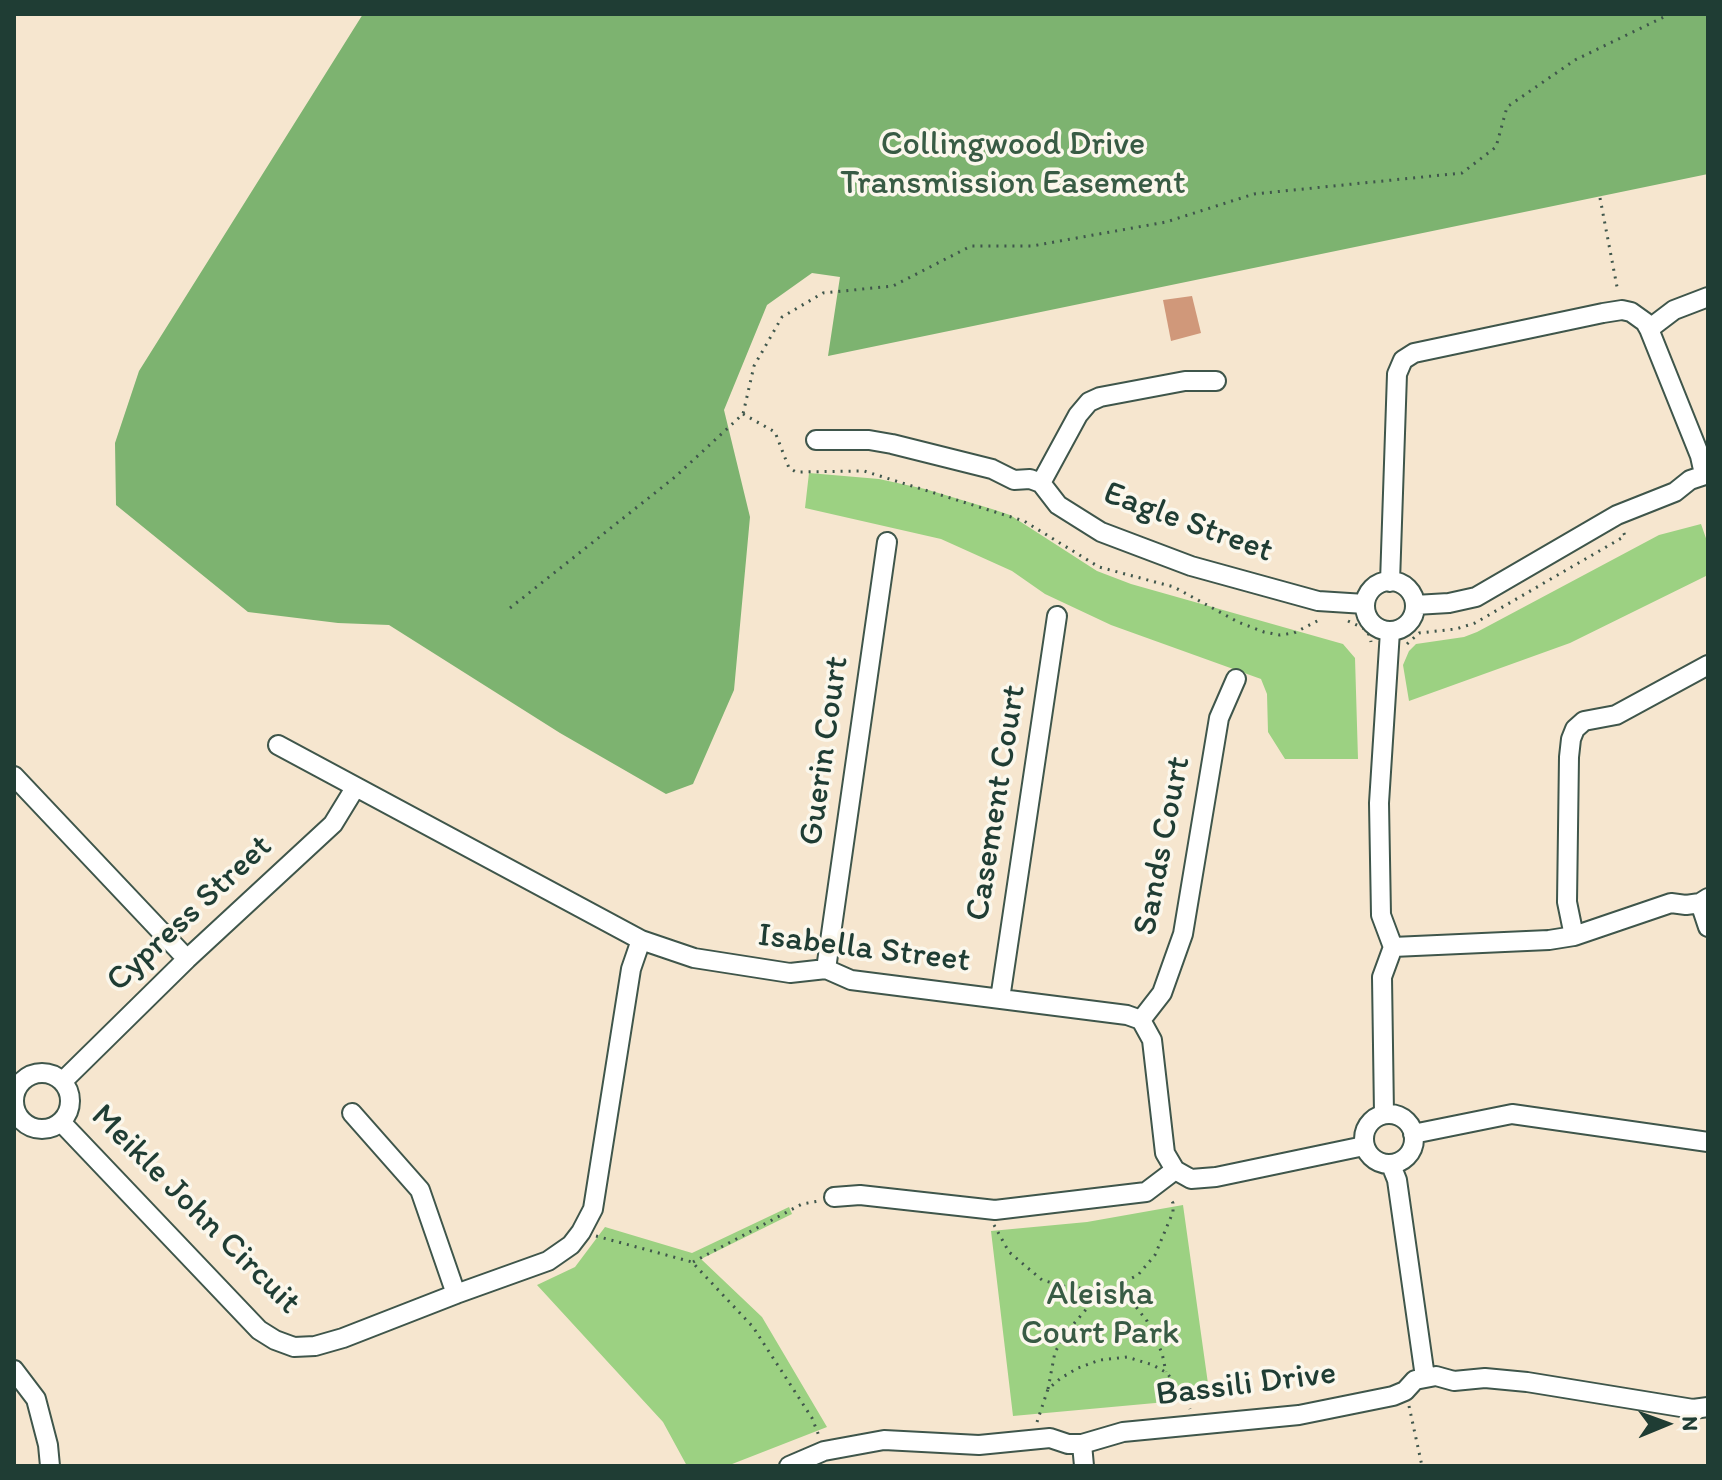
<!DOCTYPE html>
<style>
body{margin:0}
#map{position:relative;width:1722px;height:1480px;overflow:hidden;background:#f6e6cf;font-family:Itim,sans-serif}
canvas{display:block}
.frame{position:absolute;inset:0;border:16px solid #1f3d34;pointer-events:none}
.north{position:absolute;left:1626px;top:1384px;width:80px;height:80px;-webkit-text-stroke:6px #fbf7ec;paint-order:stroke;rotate:89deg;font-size:22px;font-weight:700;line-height:32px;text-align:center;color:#1f3d34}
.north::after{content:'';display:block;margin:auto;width:28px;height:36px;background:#1f3d34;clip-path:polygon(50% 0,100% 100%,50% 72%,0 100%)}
</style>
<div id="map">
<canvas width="1722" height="1480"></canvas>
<div class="frame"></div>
<div class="north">N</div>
</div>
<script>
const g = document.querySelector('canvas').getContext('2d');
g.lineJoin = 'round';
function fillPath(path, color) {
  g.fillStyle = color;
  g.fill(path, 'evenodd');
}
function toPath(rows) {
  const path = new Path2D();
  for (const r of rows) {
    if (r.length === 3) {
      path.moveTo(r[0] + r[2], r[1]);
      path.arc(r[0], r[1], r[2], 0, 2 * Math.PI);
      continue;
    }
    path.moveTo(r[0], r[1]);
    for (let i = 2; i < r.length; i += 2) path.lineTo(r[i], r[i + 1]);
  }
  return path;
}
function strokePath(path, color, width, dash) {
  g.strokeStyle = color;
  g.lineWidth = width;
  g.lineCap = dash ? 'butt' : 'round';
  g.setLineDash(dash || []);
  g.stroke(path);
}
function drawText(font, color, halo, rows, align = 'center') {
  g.font = font + ' Itim,sans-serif';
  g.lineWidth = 7;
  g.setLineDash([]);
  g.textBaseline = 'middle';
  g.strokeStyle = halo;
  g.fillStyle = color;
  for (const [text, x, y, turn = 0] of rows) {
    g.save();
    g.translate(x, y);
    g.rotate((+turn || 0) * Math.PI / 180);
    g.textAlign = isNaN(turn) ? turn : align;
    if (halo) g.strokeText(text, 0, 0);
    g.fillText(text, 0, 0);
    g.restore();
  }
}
fillPath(toPath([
 [809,473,879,479,925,489,992,509,1010,515,1097,571,1131,584,1343,644,1355,658,1358,759,1285,759,1268,732,1267,694,1261,679,1111,625,1045,594,1012,571,941,539,805,508],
 [1701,524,1708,544,1708,575,1570,643,1409,701,1403,665,1409,651,1416,644,1464,637,1477,632,1659,535],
 [1183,1205,1210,1398,1013,1416,991,1231,1087,1222],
 [789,1207,792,1214,701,1259,762,1317,827,1427,727,1466,687,1466,663,1422,537,1285,575,1267,605,1227,692,1253]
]), '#9cd182');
fillPath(toPath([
 [363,14,1708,14,1708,174,828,356,840,277,812,273,767,305,724,410,750,517,734,690,693,784,666,794,560,733,389,625,338,623,248,612,116,505,115,443,139,371]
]), '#7db370');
fillPath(toPath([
 [1192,296,1201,333,1171,341,1163,300]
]), '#d0987a');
const street = toPath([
 [1649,329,1674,310,1708,297],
 [816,440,869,440,892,444,992,469,1014,480,1030,479,1041,483,1058,505,1101,532,1191,566,1318,601,1365,604],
 [1041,483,1078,415,1089,402,1100,397,1185,381,1216,381],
 [1390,606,25],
 [1390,582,1397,374,1403,360,1414,353,1603,313,1622,310,1631,312,1645,322,1649,329,1700,456,1704,474],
 [1415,605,1449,603,1476,597,1617,515,1675,492,1690,480,1708,474],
 [278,745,641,940,694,958,790,973,826,969,851,980,1127,1015,1141,1020,1152,1040,1165,1153,1175,1170,1191,1179,1216,1177,1364,1146],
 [14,776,187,959],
 [1700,903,1708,927],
 [1574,936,1567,902,1569,757,1571,739,1575,729,1584,721,1616,715,1708,665],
 [1393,947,1549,940,1574,936,1671,903,1686,905,1700,903,1708,898],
 [826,969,887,542],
 [1000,999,1057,616],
 [1141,1020,1162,993,1183,934,1219,718,1236,679],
 [42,1101,28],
 [63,1081,187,959,333,824,355,788],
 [352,1113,420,1190,456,1294],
 [1389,1139,25],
 [1384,1114,1382,977,1393,947,1381,915,1379,803,1390,631],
 [61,1122,259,1330,275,1340,294,1347,315,1346,343,1338,456,1294,548,1261,571,1245,581,1232,593,1209,631,969,641,940],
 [1413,1134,1512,1114,1708,1142],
 [1391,1165,1397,1180,1425,1377],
 [834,1197,860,1195,995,1210,1146,1192,1175,1170],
 [14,1370,36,1399,48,1445,50,1466],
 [1082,1444,1084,1466],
 [789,1466,824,1451,884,1440,979,1445,1050,1438,1068,1444,1082,1444,1123,1432,1299,1415,1393,1396,1405,1391,1415,1380,1436,1376,1454,1381,1485,1378,1527,1382,1693,1409,1708,1407]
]);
strokePath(street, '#3f564b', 22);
strokePath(toPath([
 [1600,198,1618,292],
 [743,414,775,432,789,468,796,472,864,471,1024,521,1099,567,1174,587,1238,622,1264,632,1280,635,1294,633,1321,619],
 [510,608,675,477,743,414,754,366,782,317,823,293,893,286,971,246,1032,246,1166,222,1254,194,1462,173,1496,147,1507,107,1575,60,1670,14],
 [1348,621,1363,628,1370,636,1371,642],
 [1407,644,1419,633,1456,629,1475,623,1625,536,1623,531],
 [994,1225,1009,1252,1042,1280,1067,1287,1103,1290,1112,1288,1138,1275,1155,1255,1173,1212,1173,1203,1169,1197],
 [596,1236,692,1262,753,1327,812,1418,819,1436],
 [693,1262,802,1204,819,1201],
 [1112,1288,1126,1294,1147,1321,1162,1353,1166,1372],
 [1048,1389,1055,1352,1070,1328,1103,1290],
 [1409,1406,1422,1466],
 [1037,1422,1048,1389,1061,1378,1078,1368,1100,1360,1127,1357,1153,1365,1167,1373,1185,1397,1190,1409]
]), '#3f564b', 3, [2, 6]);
strokePath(street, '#fff', 18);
drawText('34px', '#385b44', '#fbf7ec', [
 ["Collingwood Drive",1013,145],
 ["Transmission Easement",1013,184],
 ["Aleisha",1100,1295],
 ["Court Park",1100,1334]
]);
drawText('34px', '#1f3d34', '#fbf7ec', [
 ["Eagle Street",1188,523,20],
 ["Guerin Court",825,751,-82],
 ["Casement Court",997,803,-81],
 ["Sands Court",1163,846,-79],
 ["Cypress Street",190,914,-43],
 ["Isabella Street",864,949,7],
 ["Meikle John Circuit",195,1210,45],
 ["Bassili Drive",1246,1385,-7]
]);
</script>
